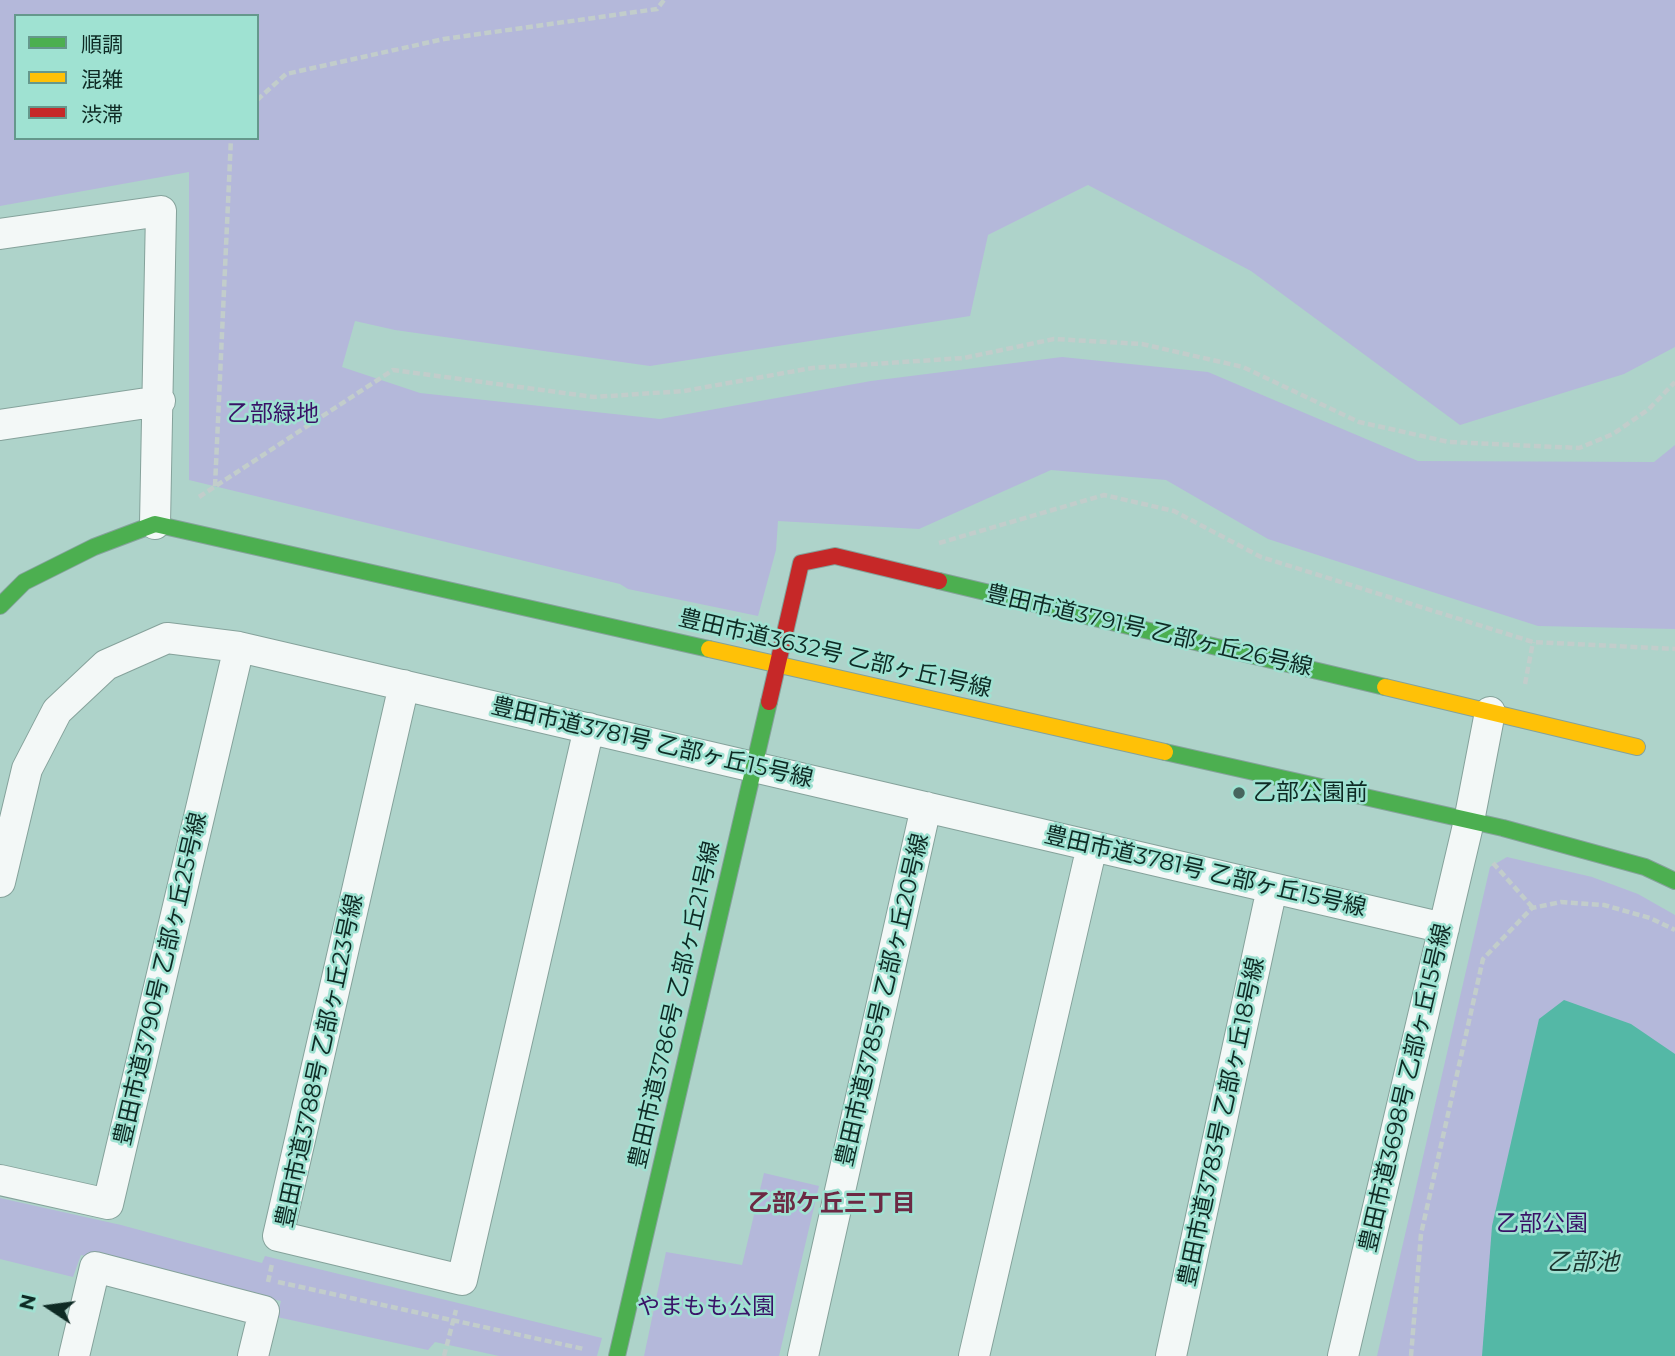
<!DOCTYPE html>
<meta charset="utf-8">
<style>
body{margin:0}
#map{position:relative;width:1675px;height:1356px;overflow:hidden;background:#aed3ca;font-family:Montserrat,"Noto Sans JP",sans-serif}
canvas{display:block}
.legend{position:absolute;left:14px;top:14px;width:245px;height:126px;box-sizing:border-box;background:#9fe2d2;border:2px solid #65988c;margin:0;padding:9px 12px;list-style:none;font-size:21px;color:#0e2a24}
.legend li{display:flex;align-items:center;gap:14px;height:35px}
.legend b{width:35px;border:2px solid #65988c}
.north{position:absolute;left:14px;top:1272px;width:70px;height:70px;-webkit-text-stroke:5px #9fe2d2;paint-order:stroke;rotate:283deg;font-size:19px;font-weight:700;line-height:28px;text-align:center;color:#0e2a24}
.north::after{content:'';display:block;margin:auto;width:24px;height:32px;background:#0e2a24;clip-path:polygon(50% 0,100% 100%,50% 72%,0 100%)}
</style>
<div id="map">
<canvas width="1675" height="1356"></canvas>
<ul class="legend">
<li><b style="height:9px;background:#4caf50"></b>順調</li>
<li><b style="height:9px;background:#ffc107"></b>混雑</li>
<li><b style="height:9px;background:#c62828"></b>渋滞</li>
</ul>
<div class="north">N</div>
</div>
<script>
const g = document.querySelector('canvas').getContext('2d');
g.lineJoin = 'round';
function fillPath(path, color) {
  g.fillStyle = color;
  g.fill(path, 'evenodd');
}
function toPath(rows) {
  const path = new Path2D();
  for (const r of rows) {
    path.moveTo(r[0], r[1]);
    for (let i = 2; i < r.length; i += 2) path.lineTo(r[i], r[i + 1]);
  }
  return path;
}
function strokePath(path, color, width, dash) {
  g.strokeStyle = color;
  g.lineWidth = width;
  g.lineCap = dash ? 'butt' : 'round';
  g.setLineDash(dash || []);
  g.stroke(path);
}
function drawText(font, color, halo, rows, align = 'center') {
  g.font = font + ' Montserrat,"Noto Sans JP",sans-serif';
  g.lineWidth = 5;
  g.setLineDash([]);
  g.textBaseline = 'middle';
  g.strokeStyle = halo;
  g.fillStyle = color;
  for (const [text, x, y, turn = 0] of rows) {
    g.save();
    g.translate(x, y);
    g.rotate((+turn || 0) * Math.PI / 180);
    g.textAlign = isNaN(turn) ? turn : align;
    if (halo) g.strokeText(text, 0, 0);
    g.fillText(text, 0, 0);
    g.restore();
  }
}
fillPath(toPath([
 [0,0,1675,0,1675,347,1624,374,1460,425,1251,271,1088,185,988,235,970,316,650,366,395,330,355,321,342,367,420,393,660,419,871,381,1062,357,1208,372,1418,461,1654,462,1675,445,1675,629,1538,626,1268,539,1166,480,1051,470,919,529,778,521,776,550,758,616,628,589,620,584,189,480,189,172,0,206],
 [16,16,257,16,257,138,16,138],
 [1507,857,1592,877,1638,894,1675,915,1675,1356,1377,1356,1490,867],
 [764,1173,819,1186,779,1356,644,1356,666,1252,742,1265],
 [0,1198,121,1225,262,1263,265,1256,602,1338,597,1356,499,1356,435,1342,428,1350,277,1317,281,1301,81,1255,73,1277,0,1259]
]), '#b4b8da');
fillPath(toPath([
 [1564,1000,1631,1024,1675,1054,1675,1356,1482,1356,1492,1226,1539,1019]
]), '#54b8a6');
const street = toPath([
 [0,234,161,211,155,524],
 [0,425,160,401],
 [404,685,278,1236,462,1280,589,728],
 [0,882,27,769,57,711,106,665,167,638,239,647,1444,928],
 [0,1180,108,1204,239,647],
 [74,1356,95,1267,264,1311,253,1356],
 [803,1356,926,807],
 [974,1356,1092,846],
 [1171,1356,1272,888],
 [1343,1356,1469,821,1490,712]
]);
const fast = toPath([
 [939,581,1385,687],
 [0,606,24,582,94,547,155,524,709,649],
 [1165,752,1503,828,1645,867,1675,881],
 [617,1356,769,702]
]);
const slow = toPath([
 [709,649,1165,752],
 [1385,687,1637,747]
]);
const jam = toPath([
 [769,702,801,563,835,556,939,581]
]);
strokePath(street, '#85a29b', 32);
strokePath(fast, '#85a29b', 18);
strokePath(slow, '#85a29b', 18);
strokePath(jam, '#85a29b', 18);
strokePath(toPath([
 [257,100,286,74,444,39,657,9,664,0],
 [215,486,231,138],
 [199,497,393,370,594,397,684,391,812,368,964,358,1054,339,1142,344,1243,367,1359,422,1449,442,1579,448,1613,434,1649,409,1675,382],
 [939,543,1104,495,1174,511,1261,557,1533,642,1675,649],
 [1525,684,1533,642],
 [1493,863,1533,908],
 [268,1282,272,1264],
 [278,1282,584,1349],
 [444,1356,456,1310],
 [1411,1356,1421,1234,1483,959,1532,908,1561,902,1604,905,1650,918,1675,930]
]), '#c2cdcb', 4.5, [7, 3.5]);
strokePath(street, '#f3f8f7', 30);
strokePath(fast, '#4caf50', 16);
strokePath(slow, '#ffc107', 16);
strokePath(jam, '#c62828', 16);
for (const [x, y, r, color] of [
 [1239,793,7,"#46655e"]
]) {
  const dot = new Path2D();
  dot.arc(x, y, r, 0, 2 * Math.PI);
  g.fillStyle = color;
  g.fill(dot);
  strokePath(dot, '#9fe2d2', 2.5);
}
drawText('23px', '#391267', '#9fe2d2', [
 ["乙部緑地",273,414],
 ["乙部公園",1542,1224],
 ["やまもも公園",706,1307]
]);
drawText('23px', '#0e2a24', '#9fe2d2', [
 ["豊田市道3791号 乙部ヶ丘26号線",1149,631,13],
 ["豊田市道3632号 乙部ヶ丘1号線",835,654,13],
 ["豊田市道3781号 乙部ヶ丘15号線",652,743,13],
 ["豊田市道3781号 乙部ヶ丘15号線",1205,872,13],
 ["豊田市道3790号 乙部ヶ丘25号線",161,979,-77],
 ["豊田市道3785号 乙部ヶ丘20号線",883,1000,-77],
 ["豊田市道3786号 乙部ヶ丘21号線",675,1005,-77],
 ["豊田市道3788号 乙部ヶ丘23号線",320,1061,-78],
 ["豊田市道3698号 乙部ヶ丘15号線",1406,1088,-77],
 ["豊田市道3783号 乙部ヶ丘18号線",1222,1122,-78]
]);
drawText('23px', '#0e2a24', '#9fe2d2', [
 ["乙部公園前",1253,793]
], 'left');
drawText('bold 24px', '#6c2943', '#9fe2d2', [
 ["乙部ケ丘三丁目",832,1204]
]);
drawText('italic 24px', '#1b352f', '#9fe2d2', [
 ["乙部池",1583,1263]
]);
</script>
